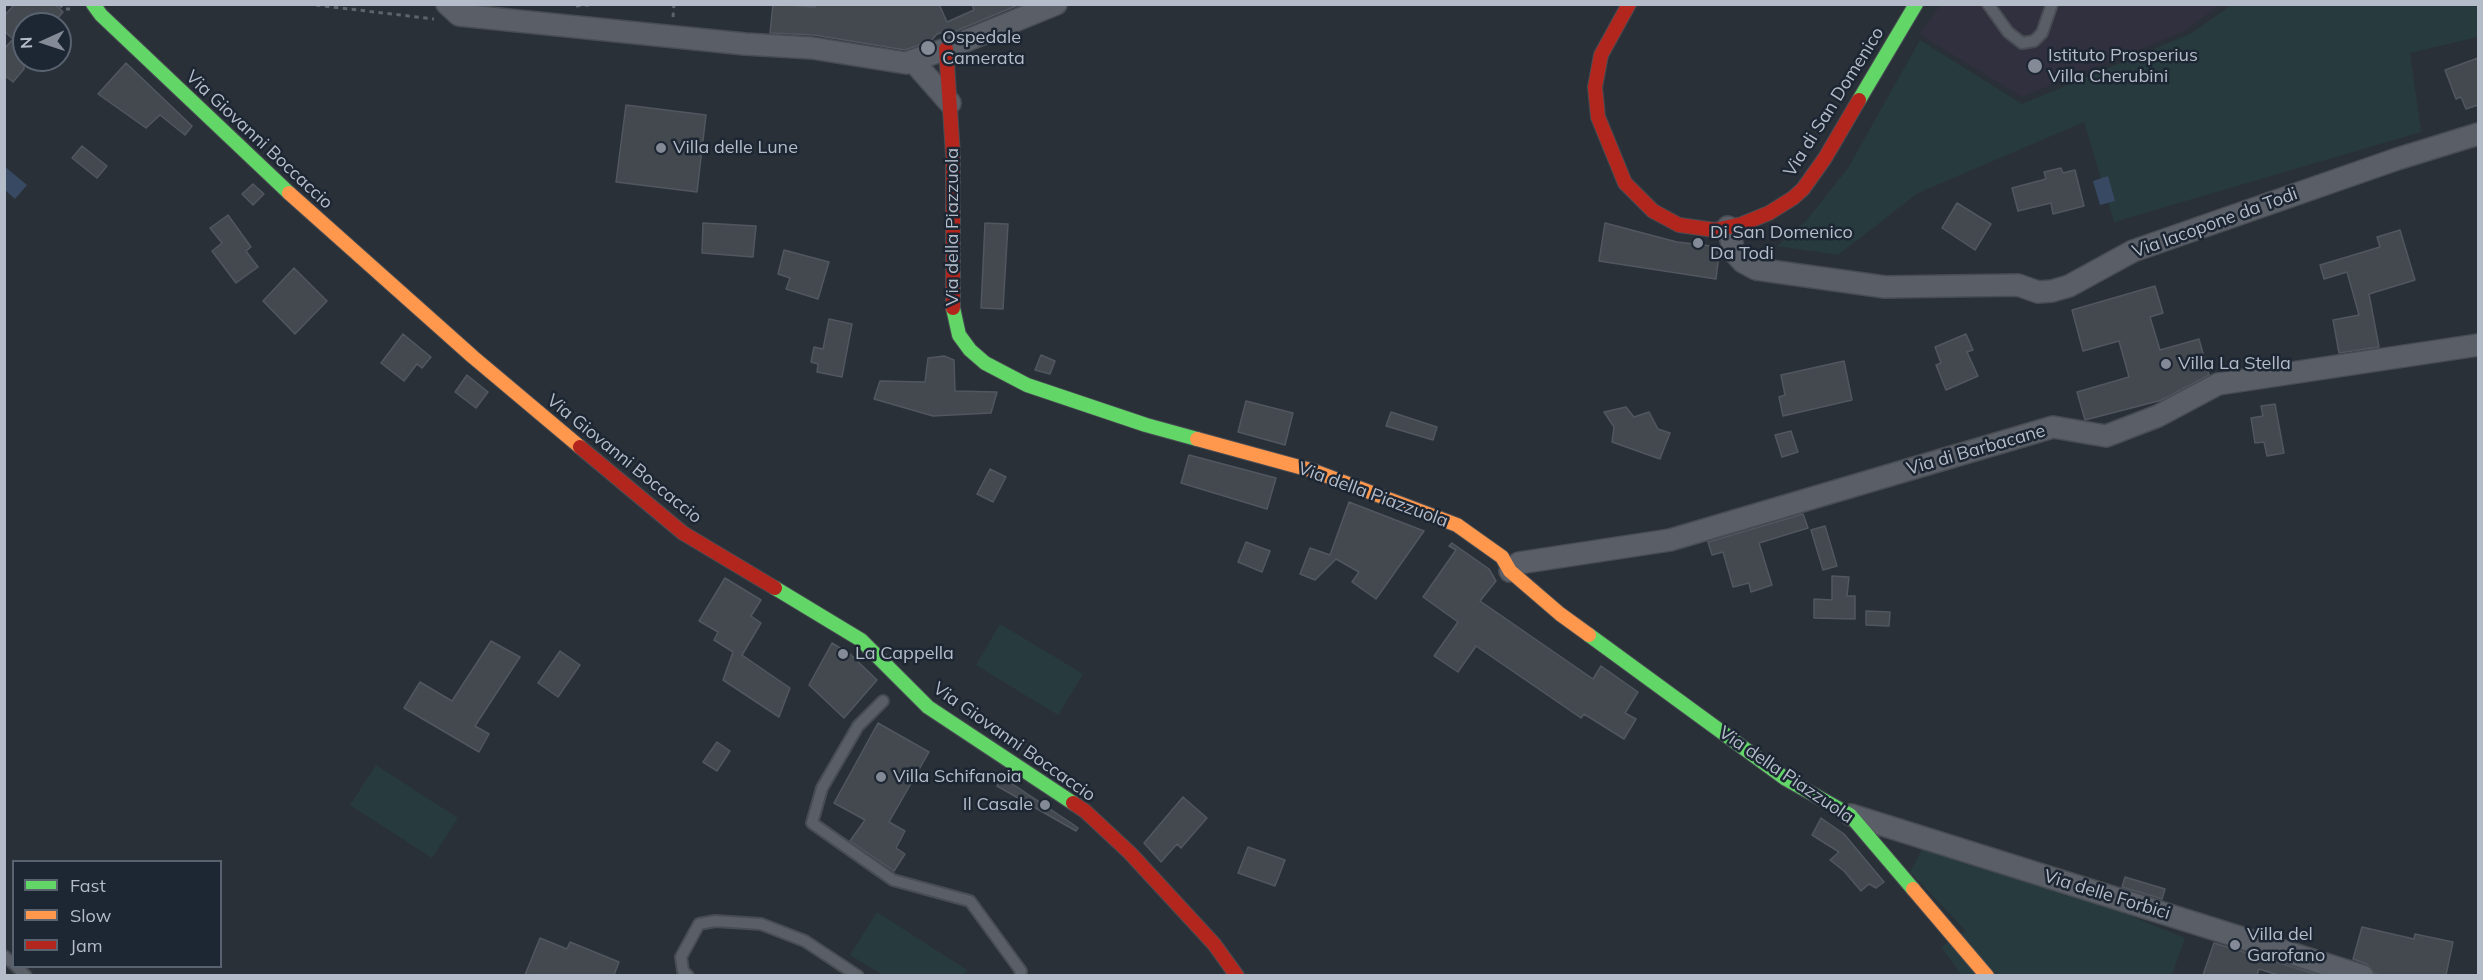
<!DOCTYPE html>
<style>
body{margin:0}
#map{position:relative;width:2483px;height:980px;overflow:hidden;background:#2a3038;font-family:Mulish,sans-serif}
canvas{display:block}
.frame{position:absolute;inset:0;border:6px solid #b4bcc9;pointer-events:none}
.legend{position:absolute;left:12px;top:860px;width:210px;height:108px;box-sizing:border-box;background:#1d2633;border:2px solid #59626f;margin:0;padding:8px 10px;list-style:none;font-size:18px;color:#b4bcc9}
.legend li{display:flex;align-items:center;gap:12px;height:30px}
.legend b{width:30px;border:2px solid #59626f}
.north{position:absolute;left:12px;top:12px;width:60px;height:60px;box-sizing:border-box;background:#1d2633;border:2px solid #59626f;border-radius:50%;rotate:267deg;font-size:16px;font-weight:700;line-height:24px;text-align:center;color:#b4bcc9}
.north::after{content:'';display:block;margin:auto;width:21px;height:27px;background:#848b96;clip-path:polygon(50% 0,100% 100%,50% 72%,0 100%)}
</style>
<div id="map">
<canvas width="2483" height="980"></canvas>
<div class="frame"></div>
<ul class="legend">
<li><b style="height:8px;background:#63d668"></b>Fast</li>
<li><b style="height:8px;background:#ff974d"></b>Slow</li>
<li><b style="height:8px;background:#b3261e"></b>Jam</li>
</ul>
<div class="north">N</div>
</div>
<script>
const g = document.querySelector('canvas').getContext('2d');
g.lineJoin = 'round';
function fillPath(path, color) {
  g.fillStyle = color;
  g.fill(path, 'evenodd');
}
function toPath(rows) {
  const path = new Path2D();
  for (const r of rows) {
    path.moveTo(r[0], r[1]);
    for (let i = 2; i < r.length; i += 2) path.lineTo(r[i], r[i + 1]);
  }
  return path;
}
function strokePath(path, color, width, dash) {
  g.strokeStyle = color;
  g.lineWidth = width;
  g.lineCap = dash ? 'butt' : 'round';
  g.setLineDash(dash || []);
  g.stroke(path);
}
function drawText(font, color, halo, rows, align = 'center') {
  g.font = font + ' Mulish,sans-serif';
  g.lineWidth = 5;
  g.setLineDash([]);
  g.textBaseline = 'middle';
  g.strokeStyle = halo;
  g.fillStyle = color;
  for (const [text, x, y, turn = 0] of rows) {
    g.save();
    g.translate(x, y);
    g.rotate((+turn || 0) * Math.PI / 180);
    g.textAlign = isNaN(turn) ? turn : align;
    if (halo) g.strokeText(text, 0, 0);
    g.fillText(text, 0, 0);
    g.restore();
  }
}
fillPath(toPath([
 [1941,5,2221,5,2180,33,2022,97,1919,34]
]), '#31303e');
fillPath(toPath([
 [2232,5,2478,5,2478,37,2410,53,2421,132,2114,222,2084,122,1918,193,1838,255,1777,246,1806,221,1848,168,1920,40,2022,104,2190,34],
 [1000,624,1083,674,1058,715,976,665],
 [376,765,458,818,432,858,350,805],
 [1930,835,2185,938,2172,975,1962,975,1941,947,1966,931,1910,872],
 [877,912,967,970,963,975,883,975,850,955]
]), '#273a3e');
fillPath(toPath([
 [4,166,27,185,15,199,5,190],
 [2108,176,2115,201,2100,205,2093,181]
]), '#384963');
const building = toPath([
 [15,4,55,4,63,12,53,24,24,24,24,69,13,82,4,75,4,49,13,39,4,31,4,16,15,4],
 [773,4,815,7,815,4,939,4,947,22,974,10,972,4,1021,4,951,33,944,32,937,34,931,41,905,50,814,35,770,33,773,4],
 [2478,58,2478,105,2466,109,2461,97,2456,99,2445,70,2478,58],
 [126,63,192,126,185,135,160,115,146,128,98,94,126,63],
 [626,105,706,115,697,192,616,182,626,105],
 [82,146,107,166,97,178,72,158,82,146],
 [2061,168,2063,173,2075,170,2084,206,2053,214,2051,203,2018,211,2012,188,2046,179,2044,172,2061,168],
 [253,184,264,194,253,205,242,194,253,184],
 [1957,203,1991,224,1975,250,1942,228,1957,203],
 [228,215,251,247,246,251,258,267,236,283,212,251,222,243,210,228,228,215],
 [703,223,756,226,753,257,702,253,703,223],
 [985,223,1008,224,1003,309,981,308,985,223],
 [1605,223,1677,242,1720,247,1716,279,1599,261,1605,223],
 [2400,230,2415,280,2369,294,2379,347,2339,353,2333,320,2359,315,2347,272,2324,279,2320,265,2380,247,2377,237,2400,230],
 [784,250,829,262,818,299,786,289,790,278,778,274,784,250],
 [294,268,327,301,295,334,263,301,294,268],
 [2155,286,2163,313,2150,317,2160,350,2199,339,2209,375,2162,400,2085,420,2077,392,2129,377,2119,341,2083,351,2072,310,2155,286],
 [829,319,852,324,842,377,817,372,818,364,811,362,814,347,823,349,829,319],
 [403,334,431,357,422,368,417,364,404,381,381,363,403,334],
 [1966,334,1973,350,1967,352,1978,376,1946,390,1936,365,1941,363,1935,347,1966,334],
 [1041,355,1055,361,1050,374,1035,370,1041,355],
 [944,356,954,360,955,391,997,392,991,413,933,416,874,399,880,381,925,382,928,358,944,356],
 [1844,361,1852,400,1783,416,1779,397,1785,395,1781,375,1844,361],
 [467,375,488,392,476,408,455,392,467,375],
 [1246,401,1293,413,1285,445,1238,432,1246,401],
 [2275,404,2284,453,2267,456,2264,442,2255,443,2251,418,2263,416,2261,406,2275,404],
 [1626,407,1634,417,1649,412,1658,429,1670,433,1660,459,1612,442,1614,427,1604,412,1626,407],
 [1391,412,1437,427,1433,440,1386,426,1391,412],
 [1791,431,1798,452,1782,457,1775,435,1791,431],
 [1189,455,1276,478,1267,509,1181,483,1189,455],
 [990,469,1006,477,993,502,977,494,990,469],
 [1349,502,1424,531,1376,599,1352,582,1359,572,1336,559,1315,580,1300,574,1310,548,1330,555,1349,502],
 [1803,514,1808,528,1759,543,1772,585,1751,592,1749,583,1733,587,1723,552,1712,555,1708,542,1803,514],
 [1825,526,1837,566,1823,570,1811,530,1825,526],
 [1246,542,1270,551,1262,572,1238,562,1246,542],
 [1452,543,1489,569,1496,581,1480,601,1593,679,1601,666,1638,692,1625,713,1636,719,1624,739,1584,714,1581,718,1476,646,1458,672,1434,656,1458,622,1423,597,1456,550,1449,546,1452,543],
 [1832,576,1849,577,1847,596,1855,596,1855,619,1814,618,1814,599,1832,600,1832,576],
 [725,578,761,600,751,616,761,623,742,655,790,688,779,717,723,680,733,652,714,640,718,632,699,621,725,578],
 [1866,611,1890,612,1889,626,1866,625,1866,611],
 [491,641,520,657,475,726,489,734,479,752,404,708,420,682,452,701,491,641],
 [832,643,850,654,877,680,844,718,809,685,832,643],
 [560,651,580,665,558,697,538,683,560,651],
 [878,723,929,752,889,822,905,831,896,848,905,854,894,871,850,841,865,820,834,803,878,723],
 [717,742,730,751,717,771,703,762,717,742],
 [1002,777,1074,825,1078,828,1076,831,997,786,1002,777],
 [1183,797,1207,818,1181,848,1177,844,1161,862,1144,843,1183,797],
 [1821,818,1844,834,1884,882,1876,888,1869,884,1861,891,1844,871,1830,860,1839,852,1812,835,1821,818],
 [1248,847,1285,860,1275,886,1238,873,1248,847],
 [2125,877,2165,889,2162,899,2122,887,2125,877],
 [2362,927,2414,939,2415,934,2453,942,2446,975,2382,975,2375,974,2367,964,2353,959,2362,927],
 [540,938,567,949,570,942,619,962,614,975,525,975,540,938],
 [2214,943,2319,975,2278,975,2259,969,2257,975,2203,975,2214,943]
]);
fillPath(building, '#444950');
strokePath(building, '#52575f', 1.5);
const lane = toPath([
 [1988,4,2008,32,2022,43,2034,41,2042,33,2052,4],
 [883,701,858,726,822,788,812,823,893,880,970,901,1021,971,1020,976],
 [4,956,14,964],
 [16,966,26,976],
 [688,976,683,971,681,957,699,924,715,921,761,924,805,941,858,976]
]);
const street = toPath([
 [447,4,459,15,745,44,812,48,906,63,946,49,1056,4],
 [913,61,950,103],
 [1728,227,1734,252,1743,262,1756,269,1885,287,2018,285,2038,292,2052,291,2069,286,2133,251,2397,159,2478,134],
 [1510,571,1519,563,1670,540,2053,427,2106,436,2158,416,2218,384,2478,345],
 [1851,815,2363,976]
]);
const fast = toPath([
 [93,4,101,15,289,193],
 [1859,100,1916,4],
 [953,308,959,335,970,350,985,363,1027,385,1146,425,1197,439],
 [775,588,861,640,928,707,1073,803],
 [1589,635,1786,779,1850,815,1913,889]
]);
const slow = toPath([
 [289,193,473,357,580,447],
 [1197,439,1314,471,1457,525,1502,557,1510,571,1560,614,1589,635],
 [1913,889,1987,976]
]);
const jam = toPath([
 [1629,4,1601,55,1595,87,1598,117,1625,183,1653,211,1679,225,1715,230,1742,224,1769,213,1793,198,1803,189,1825,158,1859,100],
 [946,49,953,155,953,308],
 [580,447,683,533,775,588],
 [1073,803,1085,811,1130,853,1214,944,1237,976]
]);
strokePath(lane, '#484c53', 14);
strokePath(street, '#484c53', 24);
strokePath(fast, '#484c53', 16);
strokePath(slow, '#484c53', 16);
strokePath(jam, '#484c53', 16);
strokePath(toPath([
 [59,4,64,9,70,9],
 [307,4,434,19],
 [576,6,599,4],
 [673,17,674,4]
]), '#5d636a', 3, [4.5, 4.5]);
strokePath(lane, '#5a5e66', 10);
strokePath(street, '#5a5e66', 21);
strokePath(fast, '#63d668', 14);
strokePath(slow, '#ff974d', 14);
strokePath(jam, '#b3261e', 14);
for (const [x, y, r, color] of [
 [928,48,8,"#848b96"],
 [2035,66,8,"#848b96"],
 [661,148,6,"#848b96"],
 [1698,243,6,"#848b96"],
 [2166,364,6,"#848b96"],
 [843,654,6,"#848b96"],
 [881,777,6,"#848b96"],
 [1045,805,6,"#848b96"],
 [2235,945,6,"#848b96"]
]) {
  const dot = new Path2D();
  dot.arc(x, y, r, 0, 2 * Math.PI);
  g.fillStyle = color;
  g.fill(dot);
  strokePath(dot, '#1d2633', 2);
}
drawText('18px', '#b4bcc9', '#1d2633', [
 ["Ospedale",942,38],
 ["Camerata",942,59],
 ["Istituto Prosperius",2048,56],
 ["Villa Cherubini",2048,77],
 ["Villa delle Lune",673,148],
 ["Di San Domenico",1710,233],
 ["Da Todi",1710,254],
 ["Villa La Stella",2178,364],
 ["La Cappella",855,654],
 ["Villa Schifanoia",893,777],
 ["Il Casale",1033,805,"right"],
 ["Villa del",2247,935],
 ["Garofano",2247,956]
], 'left');
drawText('18px', '#b4bcc9', '#1d2633', [
 ["Via di San Domenico",1834,102,-58],
 ["Via Giovanni Boccaccio",259,140,43],
 ["Via Iacopone da Todi",2215,223,-20],
 ["Via della Piazzuola",953,227,-90],
 ["Via di Barbacane",1976,450,-16],
 ["Via Giovanni Boccaccio",624,459,39],
 ["Via della Piazzuola",1373,495,20],
 ["Via Giovanni Boccaccio",1014,742,35],
 ["Via della Piazzuola",1786,775,34],
 ["Via delle Forbici",2107,895,17]
]);
</script>
